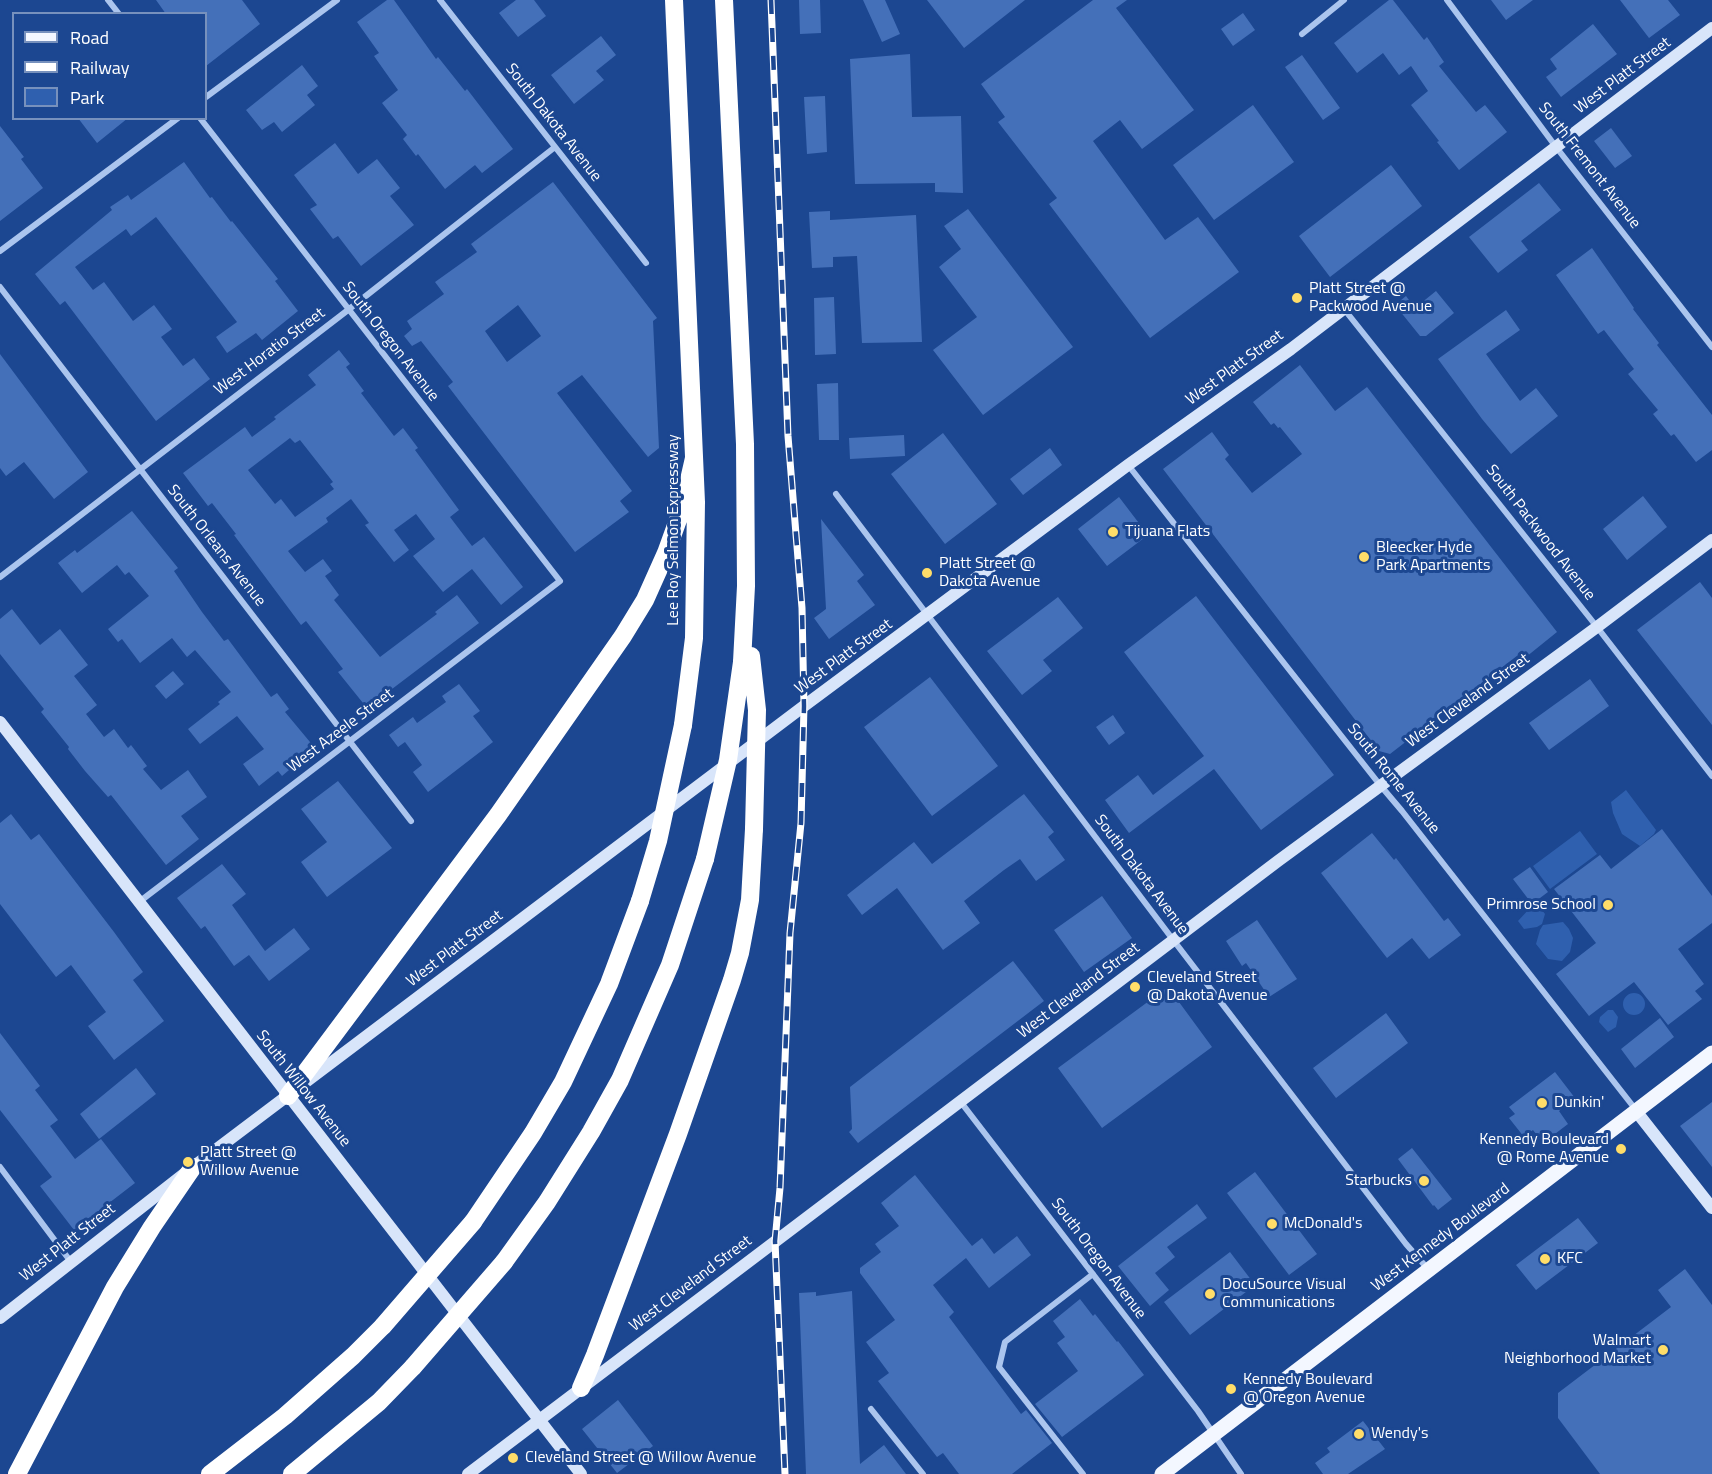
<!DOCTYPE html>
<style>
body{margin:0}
#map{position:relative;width:1712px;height:1474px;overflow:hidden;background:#1c4791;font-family:"Titillium Web",sans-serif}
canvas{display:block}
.legend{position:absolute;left:12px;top:12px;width:195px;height:108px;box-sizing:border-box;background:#1c4791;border:2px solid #7791bd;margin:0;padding:8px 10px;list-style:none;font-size:18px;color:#fff}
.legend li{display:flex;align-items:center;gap:12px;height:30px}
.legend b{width:30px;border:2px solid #7791bd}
</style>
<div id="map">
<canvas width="1712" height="1474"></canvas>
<ul class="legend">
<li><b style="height:8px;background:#f3f7ff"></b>Road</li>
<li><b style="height:8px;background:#fff"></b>Railway</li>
<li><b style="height:16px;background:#2f60af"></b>Park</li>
</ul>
</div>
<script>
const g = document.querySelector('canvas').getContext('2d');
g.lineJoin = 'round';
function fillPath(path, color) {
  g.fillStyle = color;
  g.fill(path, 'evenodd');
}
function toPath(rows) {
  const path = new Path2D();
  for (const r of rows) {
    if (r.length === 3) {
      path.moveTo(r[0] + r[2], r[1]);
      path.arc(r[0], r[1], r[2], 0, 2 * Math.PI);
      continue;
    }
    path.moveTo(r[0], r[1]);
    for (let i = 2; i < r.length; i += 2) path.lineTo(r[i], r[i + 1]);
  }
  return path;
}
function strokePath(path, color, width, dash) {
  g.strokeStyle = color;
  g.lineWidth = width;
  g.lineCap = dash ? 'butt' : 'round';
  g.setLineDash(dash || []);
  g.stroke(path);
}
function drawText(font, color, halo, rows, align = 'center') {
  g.font = font + ' "Titillium Web",sans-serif';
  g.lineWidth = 6;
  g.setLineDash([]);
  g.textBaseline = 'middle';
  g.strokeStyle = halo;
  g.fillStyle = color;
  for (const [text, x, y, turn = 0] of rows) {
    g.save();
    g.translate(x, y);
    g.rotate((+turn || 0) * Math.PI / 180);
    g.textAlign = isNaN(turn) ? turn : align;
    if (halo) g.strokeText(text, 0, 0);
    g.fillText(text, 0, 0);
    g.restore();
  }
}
fillPath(toPath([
 [1626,790,1656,830,1654,834,1640,846,1622,834,1613,813,1611,802],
 [1580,831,1597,854,1550,889,1533,866],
 [1539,906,1545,914,1542,924,1537,927,1524,929,1518,921,1530,908],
 [1563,922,1569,929,1573,938,1570,952,1562,961,1548,959,1536,944,1540,930,1543,925],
 [1634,1004,11],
 [1608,1010,1613,1010,1618,1017,1616,1027,1608,1032,1599,1022,1600,1017]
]), '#2f60af');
fillPath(toPath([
 [156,0,242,0,260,24,206,66,206,14,166,14],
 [387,0,394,0,436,59,438,57,465,91,467,89,513,149,482,173,475,165,445,189,418,154,416,156,403,139,407,135,382,103,398,90,374,56,379,53,357,22],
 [516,0,534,0,546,16,518,37,499,13],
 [799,0,820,0,821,33,800,34],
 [863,0,885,0,900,34,882,42],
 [927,0,1025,0,964,48],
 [1093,0,1127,0,1116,8,1194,110,1142,149,1120,120,1093,141,1165,240,1198,217,1239,272,1150,338,1049,204,1057,198,998,122,1005,117,981,84],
 [1389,0,1393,0,1424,40,1427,37,1444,62,1439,66,1476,112,1485,105,1507,132,1459,170,1437,142,1439,141,1411,105,1428,91,1411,66,1399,75,1383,53,1357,73,1334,43],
 [1491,0,1533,0,1506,20],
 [1620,0,1668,0,1680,15,1649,38],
 [1243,13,1255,30,1233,46,1221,29],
 [1593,24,1617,54,1561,97,1546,77,1557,69,1550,59],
 [601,36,616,55,596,71,604,80,574,104,551,75],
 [910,54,912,117,961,116,963,193,935,192,935,183,855,184,850,59],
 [1302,55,1340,108,1323,120,1285,67],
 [302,65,318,86,307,95,315,105,282,132,274,122,262,130,246,110],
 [825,96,827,152,807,154,804,97],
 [1253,105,1294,162,1214,220,1173,165],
 [78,118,128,118,97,143],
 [0,126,24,157,21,159,43,188,0,221],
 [1611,128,1632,156,1615,168,1594,141],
 [335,143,358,174,377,159,400,188,390,196,414,225,361,266,338,236,333,239,310,209,317,205,294,175],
 [184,162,210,198,212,197,231,222,232,221,278,279,275,281,298,311,262,340,256,333,227,353,216,337,237,322,156,217,131,236,126,229,75,267,93,290,104,282,133,321,154,305,172,329,161,337,183,366,194,358,210,379,156,421,65,301,60,305,35,274,112,210,110,207,128,195,131,200],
 [1391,165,1422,206,1330,277,1299,236],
 [553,182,657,318,653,321,659,448,648,457,582,375,557,393,632,491,620,501,629,512,575,552,448,386,453,382,421,341,412,346,404,336,412,329,407,321,444,294,435,282,477,252,471,244],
 [518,305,541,336,507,362,485,331],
 [1539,183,1561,210,1521,241,1528,250,1498,273,1469,237],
 [968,209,1073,347,983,415,933,350,977,317,939,267,961,249,944,226],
 [830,211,830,220,916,215,922,342,862,343,857,256,833,257,833,267,812,268,809,212],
 [1592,248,1634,308,1633,309,1659,343,1657,345,1712,415,1712,450,1696,462,1674,434,1671,436,1653,414,1658,410,1628,374,1634,369,1604,330,1598,334,1556,275],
 [1436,291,1454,313,1426,336,1420,336,1395,305,1406,296,1415,308],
 [834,297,836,354,815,355,814,298],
 [1506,310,1520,330,1486,354,1520,401,1536,388,1558,416,1511,454,1482,419,1438,359],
 [339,350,350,364,346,367,364,391,361,393,394,436,403,428,418,448,415,450,459,510,450,517,472,546,484,537,523,587,501,605,472,569,443,592,413,556,435,539,416,514,394,530,409,550,394,562,365,525,369,523,351,499,326,518,328,522,288,551,305,572,323,559,332,571,325,576,339,595,334,600,380,657,437,614,435,612,457,595,479,623,367,708,338,672,343,669,306,621,301,625,234,535,236,534,212,503,208,506,183,473,245,427,252,437,276,419,274,417,316,385,308,375],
 [290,438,295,443,300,440,333,482,330,484,334,489,295,517,281,499,275,504,248,470],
 [0,354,88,472,54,499,24,462,6,476,0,468],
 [1300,365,1335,411,1367,387,1557,632,1526,657,1522,652,1390,754,1379,751,1163,469,1212,432,1229,455,1225,459,1252,493,1302,454,1280,427,1278,428,1274,423,1271,425,1253,402],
 [838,383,839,440,819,440,817,384],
 [943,433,997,504,945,544,891,474],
 [904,435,905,456,850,459,849,438],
 [1050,448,1062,465,1023,495,1010,479],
 [1643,496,1667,527,1627,560,1603,529],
 [1119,497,1148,535,1107,566,1078,529],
 [132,511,178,568,174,571,202,612,224,641,228,639,271,697,277,693,289,709,285,712,315,748,282,776,278,771,259,786,243,764,264,749,237,716,200,744,188,729,220,704,218,702,231,692,195,650,187,657,172,638,140,663,122,639,118,642,108,629,149,596,129,572,125,575,117,565,82,593,58,563,75,550,77,553],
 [821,519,864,575,857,581,875,605,829,639,814,618,826,609],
 [1700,582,1712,598,1712,725,1637,630],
 [1196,596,1334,775,1261,830,1214,769,1129,833,1105,800,1138,775,1153,795,1204,756,1124,652],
 [1058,597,1083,628,1043,660,1052,671,1022,695,987,651],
 [12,609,40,645,60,629,88,665,74,676,97,705,86,714,104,737,114,729,128,748,131,745,147,766,143,769,161,790,188,770,207,797,181,816,199,839,166,865,111,795,108,797,85,771,68,749,69,747,41,712,44,709,0,654,0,619],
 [173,671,184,684,166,699,155,686],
 [930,677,998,766,932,816,864,727],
 [1590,679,1609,706,1549,750,1529,723],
 [459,684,480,711,473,716,493,742,428,792,413,772,422,765,405,742,398,747,389,735,413,717,417,723,446,702,442,696],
 [1113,715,1125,733,1109,745,1096,727],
 [338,781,392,848,327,897,301,862,327,842,301,809],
 [1024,794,1054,832,1048,837,1065,860,1036,881,1020,859,1004,870,964,901,980,923,943,950,897,888,862,915,847,895,914,842,932,864],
 [11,814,31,840,39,834,114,932,143,972,133,980,164,1021,114,1060,88,1026,106,1012,71,965,56,977,0,904,0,823],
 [1662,829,1712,896,1712,923,1678,949,1704,984,1695,991,1702,999,1668,1025,1634,982,1589,1016,1556,974,1596,943,1554,889,1600,855,1611,869],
 [1372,833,1394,860,1396,858,1444,921,1448,918,1461,935,1429,959,1412,938,1387,958,1321,873],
 [222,864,246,894,232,905,265,951,294,928,310,949,269,981,249,955,234,966,205,926,201,929,177,898],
 [1530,867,1548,892,1532,904,1513,879],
 [1102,896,1132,938,1084,972,1054,930],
 [1257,920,1297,979,1269,997,1246,963,1242,966,1226,941],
 [1013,961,1044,1001,858,1143,849,1132,852,1129,850,1087],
 [1168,987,1212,1047,1102,1128,1058,1068],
 [1386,1013,1408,1043,1336,1098,1313,1068],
 [1660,1018,1674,1037,1635,1068,1621,1049],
 [0,1033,40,1086,35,1090,58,1120,50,1126,75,1159,101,1139,135,1183,74,1230,40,1186,52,1177,0,1110],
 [136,1068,156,1094,99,1139,80,1114],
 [1555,1072,1575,1098,1559,1111,1568,1124,1543,1143,1533,1130,1524,1137,1509,1118,1515,1114,1509,1107],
 [1712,1102,1712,1167,1680,1126],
 [1412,1148,1452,1199,1438,1210,1434,1205,1433,1206,1398,1159],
 [1255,1172,1317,1254,1289,1275,1227,1193],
 [915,1175,972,1246,982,1238,994,1254,1017,1236,1031,1255,989,1288,966,1258,933,1285,954,1312,949,1317,1021,1414,1026,1410,1052,1443,1012,1474,959,1474,943,1453,937,1457,878,1381,889,1373,866,1342,895,1320,860,1273,860,1268,881,1252,875,1244,899,1226,881,1203],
 [1197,1204,1207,1218,1167,1247,1175,1257,1155,1273,1169,1290,1150,1306,1118,1266],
 [1578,1218,1598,1243,1536,1290,1516,1265],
 [1230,1252,1255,1285,1190,1335,1164,1302],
 [1685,1269,1712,1305,1712,1474,1600,1474,1558,1418,1558,1393,1671,1307,1658,1290],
 [852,1291,860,1464,884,1445,906,1474,806,1474,799,1293,816,1292,816,1296],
 [1080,1299,1093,1316,1095,1314,1117,1342,1118,1341,1144,1375,1062,1437,1035,1404,1078,1371,1057,1343,1065,1337,1053,1321],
 [618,1400,653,1446,617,1473,582,1429],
 [1363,1421,1385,1449,1348,1474,1323,1474,1315,1463,1330,1452,1327,1448]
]), '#4470b9');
strokePath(toPath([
 [108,0,119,14],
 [440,0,646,263],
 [1447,0,1556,147,1712,347],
 [1302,34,1344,0],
 [206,97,337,0],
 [0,251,178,118],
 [0,287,411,821],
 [1344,309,1597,627,1712,776],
 [1128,465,1380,785,1402,811,1636,1110],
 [836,494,1174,941,1406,1244,1428,1269],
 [0,577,348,310,555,147],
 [139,902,560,581,200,118],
 [960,1101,1198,1411,1241,1474],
 [0,1167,71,1262],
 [871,1409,923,1474],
 [1083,1474,999,1367,1005,1342,1093,1274]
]), '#abc5ee', 6);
strokePath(toPath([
 [0,722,581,1474],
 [1636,1111,1712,1208],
 [0,1318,193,1167,804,706,1128,465,1291,349,1712,28],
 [468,1474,1278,861,1597,627,1712,540]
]), '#d8e5fa', 12);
strokePath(toPath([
 [1162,1474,1712,1053]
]), '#f3f7ff', 15);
strokePath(toPath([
 [674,0,696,502,694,638,683,725],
 [724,0,745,444,746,586,742,662],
 [288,1096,498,815,623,636,645,600,666,553,683,506,694,458],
 [473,1222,533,1133,563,1082,609,984,640,901],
 [504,1262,547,1202,591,1132,620,1080,670,965,705,859],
 [581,1388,595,1355,678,1134,732,980,740,953,750,900,754,829],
 [17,1474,115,1287,152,1227,193,1167],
 [210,1474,285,1416,353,1356,383,1326],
 [292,1474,379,1402,413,1367]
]), '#fff', 18);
const rail = toPath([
 [771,0,788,436,802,608,804,706,801,823,790,933,780,1188,775,1241,785,1474]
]);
strokePath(rail, '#fff', 7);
strokePath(rail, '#1c4791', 4.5, [14]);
strokePath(toPath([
 [751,656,757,710,754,829],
 [705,859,728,760,742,662],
 [640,901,658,841,683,725],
 [383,1326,473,1222],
 [413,1367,504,1262]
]), '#fff', 18);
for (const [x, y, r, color] of [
 [1297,298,6,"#ffdd69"],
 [1113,532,6,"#ffdd69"],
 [1364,557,6,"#ffdd69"],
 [927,573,6,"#ffdd69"],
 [1608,905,6,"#ffdd69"],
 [1135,987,6,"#ffdd69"],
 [1542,1103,6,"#ffdd69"],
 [1621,1149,6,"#ffdd69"],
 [188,1162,6,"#ffdd69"],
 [1424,1181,6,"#ffdd69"],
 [1272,1224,6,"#ffdd69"],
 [1545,1259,6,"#ffdd69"],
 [1210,1294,6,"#ffdd69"],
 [1663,1350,6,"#ffdd69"],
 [1231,1389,6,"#ffdd69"],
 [1359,1434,6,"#ffdd69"],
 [513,1458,6,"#ffdd69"]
]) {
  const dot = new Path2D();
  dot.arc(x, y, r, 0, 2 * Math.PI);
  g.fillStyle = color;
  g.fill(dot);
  strokePath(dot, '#1c4791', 2);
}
drawText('16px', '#fff', '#1c4791', [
 ["West Platt Street",1623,76,-37],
 ["South Dakota Avenue",553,123,52],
 ["South Fremont Avenue",1589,166,52],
 ["South Oregon Avenue",390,342,52],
 ["West Horatio Street",270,352,-37],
 ["West Platt Street",1235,368,-36],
 ["Lee Roy Selmon Expressway",674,530,-90],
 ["South Packwood Avenue",1540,533,52],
 ["South Orleans Avenue",216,546,52],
 ["West Platt Street",844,657,-36],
 ["West Cleveland Street",1468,701,-36],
 ["West Azeele Street",341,731,-37],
 ["South Rome Avenue",1393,779,51],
 ["South Dakota Avenue",1141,875,53],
 ["West Platt Street",455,949,-37],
 ["West Cleveland Street",1079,991,-37],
 ["South Willow Avenue",303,1089,52],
 ["West Kennedy Boulevard",1441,1238,-37],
 ["West Platt Street",68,1243,-38],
 ["South Oregon Avenue",1098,1259,53],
 ["West Cleveland Street",691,1284,-37]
]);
drawText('16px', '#fff', '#1c4791', [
 ["Platt Street @",1309,289],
 ["Packwood Avenue",1309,307],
 ["Tijuana Flats",1125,532],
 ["Bleecker Hyde",1376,548],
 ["Park Apartments",1376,566],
 ["Platt Street @",939,564],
 ["Dakota Avenue",939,582],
 ["Primrose School",1596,905,"right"],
 ["Cleveland Street",1147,978],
 ["@ Dakota Avenue",1147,996],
 ["Dunkin'",1554,1103],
 ["Kennedy Boulevard",1609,1140,"right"],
 ["@ Rome Avenue",1609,1158,"right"],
 ["Platt Street @",200,1153],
 ["Willow Avenue",200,1171],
 ["Starbucks",1412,1181,"right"],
 ["McDonald's",1284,1224],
 ["KFC",1557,1259],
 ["DocuSource Visual",1222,1285],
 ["Communications",1222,1303],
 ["Walmart",1651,1341,"right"],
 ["Neighborhood Market",1651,1359,"right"],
 ["Kennedy Boulevard",1243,1380],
 ["@ Oregon Avenue",1243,1398],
 ["Wendy's",1371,1434],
 ["Cleveland Street @ Willow Avenue",525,1458]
], 'left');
</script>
